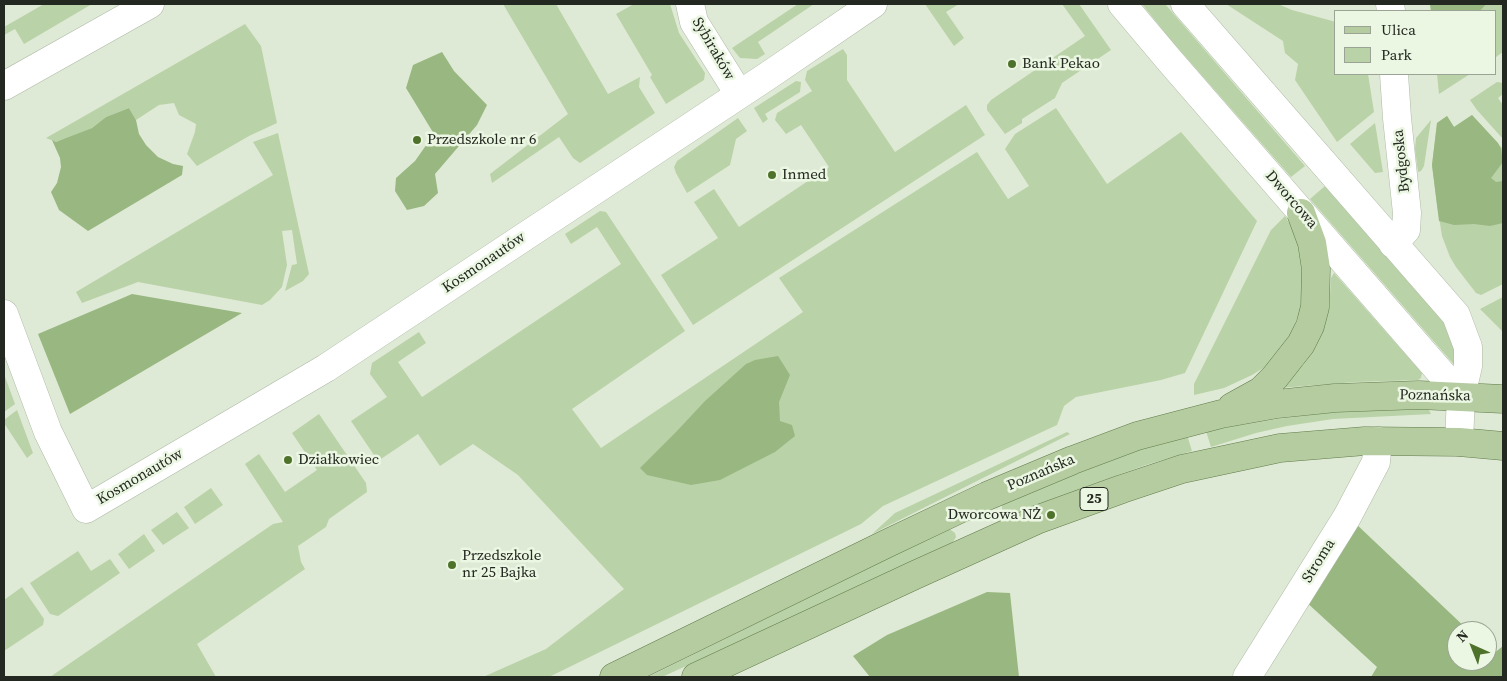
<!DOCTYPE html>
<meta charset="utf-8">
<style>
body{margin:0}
#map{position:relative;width:1507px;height:681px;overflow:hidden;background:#deead5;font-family:"Source Serif 4",serif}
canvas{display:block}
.frame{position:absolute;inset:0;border:5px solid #232820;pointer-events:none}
.legend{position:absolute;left:1334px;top:10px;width:162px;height:65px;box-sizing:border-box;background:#ebf7e2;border:1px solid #9ba494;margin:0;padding:6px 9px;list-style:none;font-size:15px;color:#232820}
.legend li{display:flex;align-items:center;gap:10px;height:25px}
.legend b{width:25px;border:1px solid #9ba494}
.north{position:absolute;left:1447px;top:621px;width:50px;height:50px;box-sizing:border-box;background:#ebf7e2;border:1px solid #9ba494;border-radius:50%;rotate:316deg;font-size:14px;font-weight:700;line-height:20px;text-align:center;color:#232820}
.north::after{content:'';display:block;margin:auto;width:18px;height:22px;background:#4f722b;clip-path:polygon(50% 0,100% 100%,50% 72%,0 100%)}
</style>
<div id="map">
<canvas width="1507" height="681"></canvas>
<div class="frame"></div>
<ul class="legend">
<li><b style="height:6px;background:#b5cba0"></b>Ulica</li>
<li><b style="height:14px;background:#bad2a7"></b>Park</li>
</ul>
<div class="north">N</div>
</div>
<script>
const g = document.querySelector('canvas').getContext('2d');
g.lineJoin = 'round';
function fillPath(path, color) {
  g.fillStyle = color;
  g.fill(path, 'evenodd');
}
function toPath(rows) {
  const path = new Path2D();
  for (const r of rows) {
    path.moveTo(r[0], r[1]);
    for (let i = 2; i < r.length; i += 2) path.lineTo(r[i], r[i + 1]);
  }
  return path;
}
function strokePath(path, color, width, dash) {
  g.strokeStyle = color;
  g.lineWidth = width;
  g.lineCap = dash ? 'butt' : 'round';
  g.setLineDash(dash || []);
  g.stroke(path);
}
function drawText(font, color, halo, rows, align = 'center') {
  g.font = font + ' "Source Serif 4",serif';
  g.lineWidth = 5;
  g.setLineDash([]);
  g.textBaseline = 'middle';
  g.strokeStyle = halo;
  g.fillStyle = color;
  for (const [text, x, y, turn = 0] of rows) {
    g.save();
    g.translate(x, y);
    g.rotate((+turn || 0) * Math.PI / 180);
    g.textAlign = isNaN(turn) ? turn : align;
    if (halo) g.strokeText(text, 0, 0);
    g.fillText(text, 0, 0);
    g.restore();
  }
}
fillPath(toPath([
 [44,4,92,4,24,44,15,29,4,35,4,27],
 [503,4,556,4,608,94,640,77,639,87,655,113,580,163,573,158,559,137,492,183,490,174,568,114],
 [634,4,670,4,679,33,705,73,704,80,666,104,650,77,652,75,616,14],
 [798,4,814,4,758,42,765,54,757,59,740,58,732,48],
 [925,4,959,4,946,12,964,38,954,46],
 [1062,4,1079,4,1111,50,1062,83,1055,98,1022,119,1022,123,1005,134,987,110,987,105,991,100,1085,36],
 [1142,4,1165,4,1305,166,1291,177,1170,39],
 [1226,4,1278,4,1292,10,1336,22,1336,74,1368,74,1374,112,1337,142,1295,80,1298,64,1285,53,1283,41],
 [1430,4,1503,4,1503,52,1496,57,1496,11,1431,11],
 [245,24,261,46,277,123,249,136,197,166,187,154,195,132,196,124,179,115,174,103,159,105,136,120,129,108,106,117,92,128,68,138,56,142,46,138],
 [843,49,847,55,847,80,895,152,966,105,985,135,693,325,661,275,718,238,694,202,714,189,739,227,829,167,801,125,786,134,775,120,777,113,812,91,805,80,807,71],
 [1437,74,1470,74,1439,94],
 [796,81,801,82,800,92,765,114,768,119,763,123,754,108],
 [1497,82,1503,83,1503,94,1498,98,1503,105,1503,139,1477,110,1470,100],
 [1056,108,1107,184,1181,132,1257,221,1185,373,1161,380,1076,397,1064,406,1057,425,883,506,861,524,549,677,483,677,546,649,624,589,518,475,473,444,440,466,418,434,378,461,351,421,387,397,370,374,372,363,419,332,426,343,398,362,422,397,621,264,597,227,571,244,565,234,600,211,606,212,685,331,572,409,601,448,803,312,779,278,977,152,1008,199,1029,186,1005,149,1015,134],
 [1472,115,1503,149,1503,284,1481,295,1476,293,1456,267,1450,257,1442,236,1437,205,1432,165,1437,123,1447,116,1454,127],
 [738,118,747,131,736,139,730,165,687,193,676,173,674,167,677,161],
 [1431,120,1424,166,1421,171,1418,172,1415,149,1416,138],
 [1375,123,1383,172,1375,173,1350,144],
 [278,133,309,274,303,281,285,291,292,265,297,264,292,230,282,231,287,265,282,287,270,300,262,305,138,282,82,303,76,292,273,175,253,142],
 [1325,186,1453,333,1457,368,1310,199],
 [1285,216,1297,236,1304,265,1302,305,1291,334,1275,356,1265,367,1252,375,1224,388,1194,395,1194,384,1271,230],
 [1334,273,1422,373,1421,378,1418,380,1355,382,1280,388,1304,364,1316,346,1329,310,1331,278],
 [1503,297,1503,332,1480,309],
 [4,374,15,404,4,412],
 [1419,409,1429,410,1431,414,1333,419,1287,426,1256,433,1211,447,1206,431,1277,419,1337,412],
 [17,410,33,453,27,458,4,423,4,420],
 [319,414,366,483,367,492,329,519,326,527,298,546,301,562,305,569,197,644,216,677,50,677,273,524,283,522,245,464,259,454,285,492,317,470,292,433],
 [1067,432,1070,434,872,534,895,513],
 [1187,435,1192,451,1146,465,1090,485,1002,521,1002,503,1111,458],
 [211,488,223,505,195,524,184,507],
 [177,512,189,528,163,545,151,530],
 [948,528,955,533,956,537,951,545,662,677,648,677],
 [144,534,155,551,129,569,118,554],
 [78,551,91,571,110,559,120,573,58,616,50,614,30,583],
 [22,587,44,619,43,625,4,651,4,600]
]), '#bad2a7');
fillPath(toPath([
 [1430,4,1486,4,1480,11,1431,11],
 [442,52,454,71,487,105,477,125,435,174,438,193,424,206,407,210,395,191,396,178,415,161,434,134,406,88,413,65],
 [129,108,136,120,139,134,146,145,158,157,173,164,183,166,182,175,88,231,59,210,51,192,57,183,61,167,60,158,52,140,56,142,92,128,106,117],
 [1472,115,1498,143,1501,149,1503,162,1491,178,1496,182,1503,181,1503,223,1490,226,1474,224,1454,225,1439,221,1432,165,1437,123,1447,116,1454,127],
 [132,294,242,313,70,414,38,334],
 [778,356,790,375,779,402,780,421,792,425,795,436,775,452,720,480,691,485,647,475,640,468,677,431,705,401,746,364,755,360],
 [1354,522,1469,631,1457,631,1457,661,1487,661,1487,648,1493,654,1503,646,1503,677,1371,677,1377,667,1304,600],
 [987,592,1010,593,1019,677,870,677,853,656,887,635]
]), '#99b780');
const minor = toPath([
 [690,4,694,22,739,94],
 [1122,4,1170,61,1461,396],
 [1185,4,1456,315,1468,347,1468,366,1461,396,1459,442],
 [1390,4,1391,11],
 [4,86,150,4],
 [1393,244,1406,230,1407,213,1397,118,1394,74],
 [4,314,48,432,86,509,326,368,769,75,873,4],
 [1247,677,1347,517,1376,462,1378,441]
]);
const major = toPath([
 [1232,407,1261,391,1275,377,1301,344,1310,326,1315,307,1316,269,1312,243,1301,213],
 [614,677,886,544,987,496,1073,460,1137,436,1221,414,1277,404,1335,398,1419,395,1503,399],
 [696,677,915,575,1039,519,1122,489,1182,469,1280,448,1365,441,1459,442,1503,446]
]);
strokePath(minor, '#aebaa6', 29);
strokePath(major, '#617c4a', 29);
strokePath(minor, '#fff', 28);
strokePath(major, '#b5cba0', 28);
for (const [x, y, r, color] of [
 [1012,64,5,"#4f722b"],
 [417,140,5,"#4f722b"],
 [772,175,5,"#4f722b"],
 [288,460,5,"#4f722b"],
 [1051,515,5,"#4f722b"],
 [452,565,5,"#4f722b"]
]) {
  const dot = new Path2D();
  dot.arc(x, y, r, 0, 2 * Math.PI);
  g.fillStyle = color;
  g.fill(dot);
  strokePath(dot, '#ebf7e2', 2);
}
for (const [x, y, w] of [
 [1094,499,28]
]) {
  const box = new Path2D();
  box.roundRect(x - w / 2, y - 11.5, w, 23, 4);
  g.fillStyle = '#ebf7e2';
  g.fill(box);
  strokePath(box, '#232820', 1);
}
drawText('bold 14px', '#232820', null, [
 ["25",1094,499]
]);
drawText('15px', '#232820', '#ebf7e2', [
 ["Sybiraków",713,49,60],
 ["Bydgoska",1402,161,-96],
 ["Dworcowa",1291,200,49],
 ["Kosmonautów",484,263,-34],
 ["Poznańska",1435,396,1],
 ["Poznańska",1041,473,-23],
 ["Kosmonautów",140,477,-30],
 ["Stroma",1319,561,-58]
]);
drawText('15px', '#232820', '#ebf7e2', [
 ["Bank Pekao",1022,64],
 ["Przedszkole nr 6",427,140],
 ["Inmed",782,175],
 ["Działkowiec",298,460],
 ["Dworcowa NŻ",1041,515,"right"],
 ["Przedszkole",462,556],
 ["nr 25 Bajka",462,573]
], 'left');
</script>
